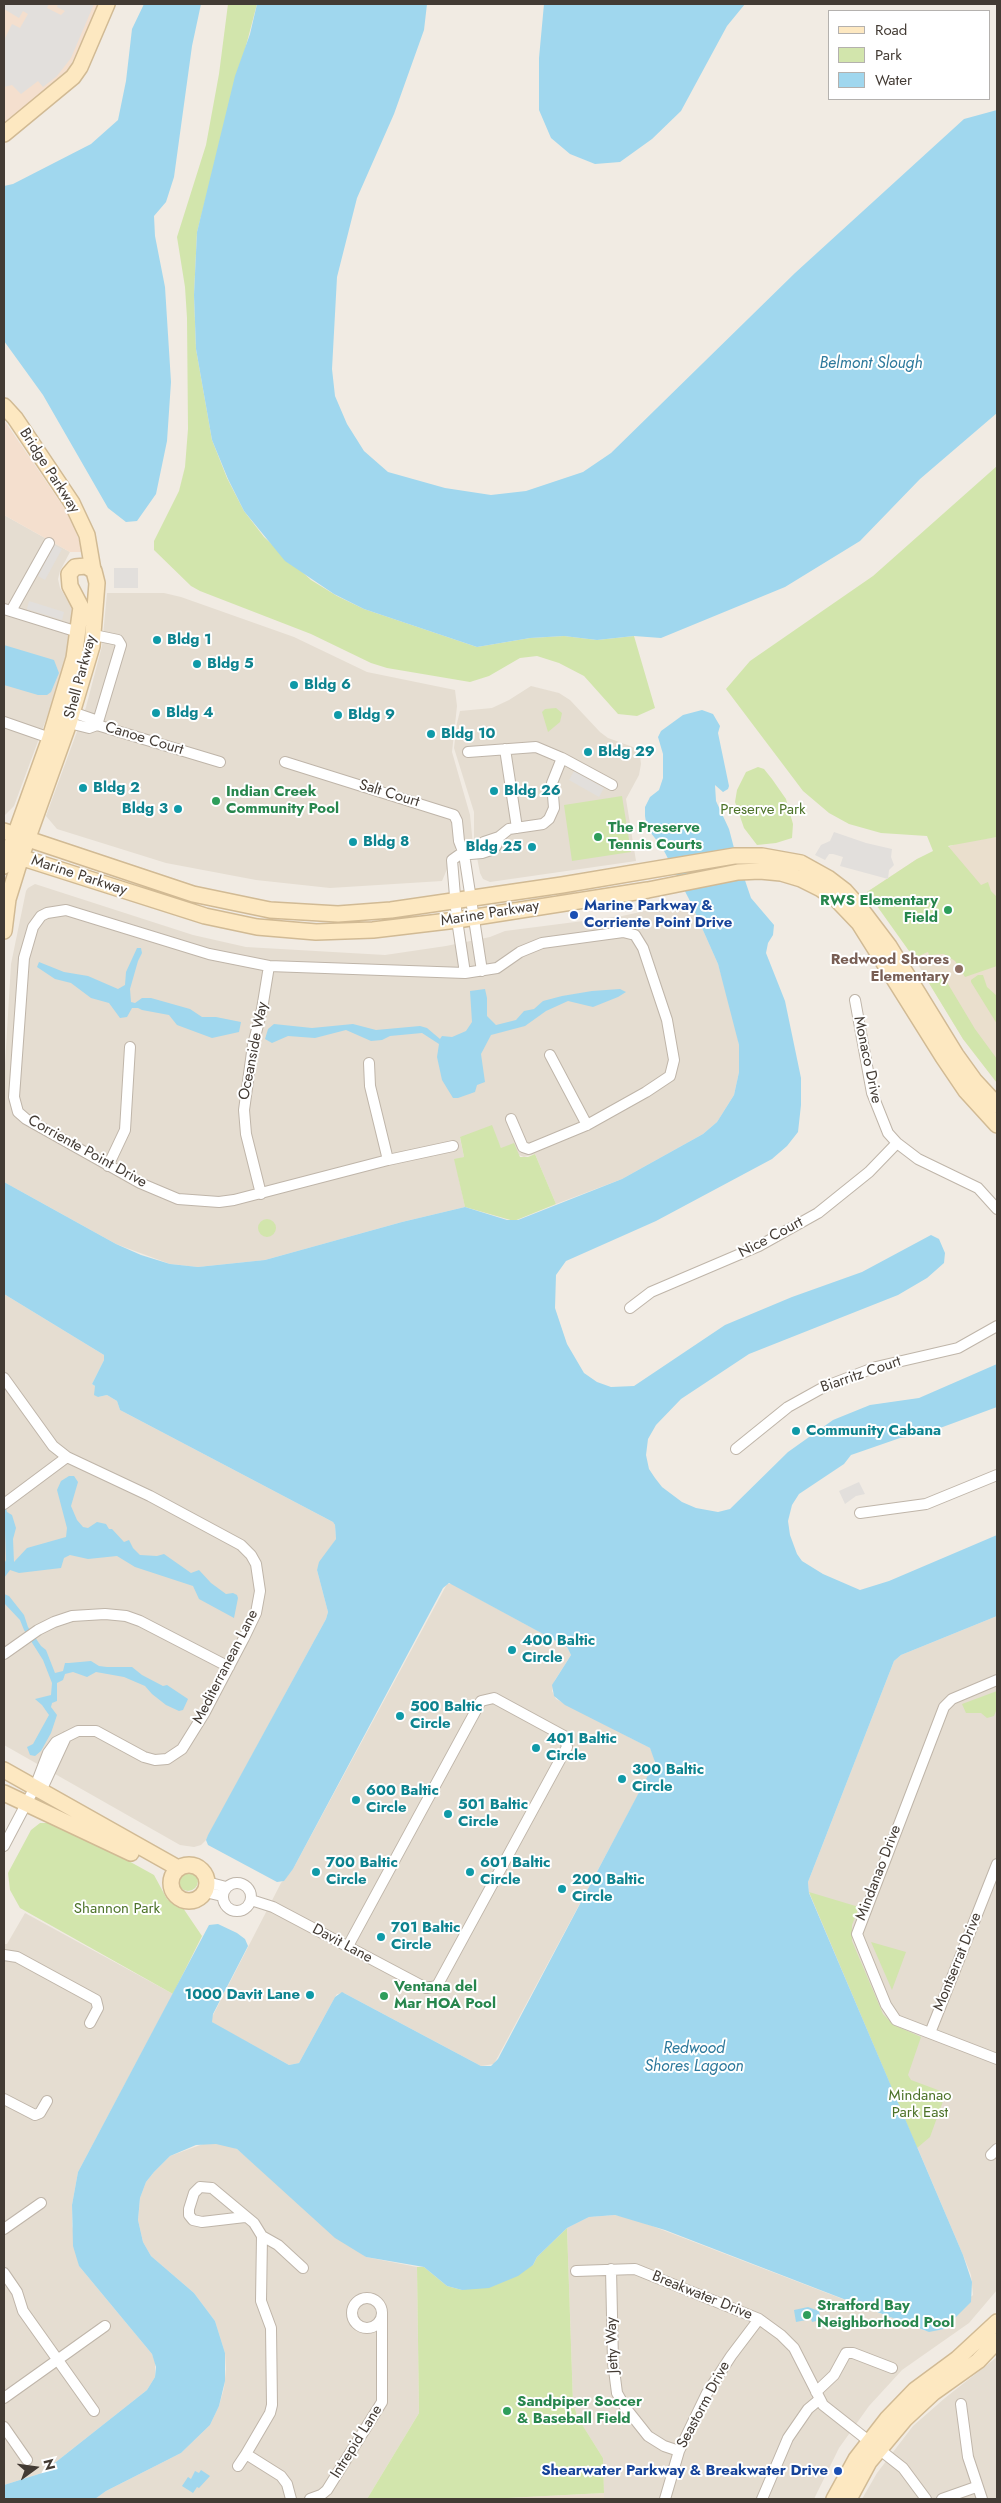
<!DOCTYPE html>
<style>
body{margin:0}
#map{position:relative;width:1001px;height:2503px;overflow:hidden;background:#f1ebe3;font-family:Jost,sans-serif}
canvas{display:block}
.frame{position:absolute;inset:0;border:5px solid #433b34;pointer-events:none}
.legend{position:absolute;left:828px;top:10px;width:162px;height:90px;box-sizing:border-box;background:#fff;border:1px solid #b4b1ae;margin:0;padding:6px 9px;list-style:none;font-size:15px;color:#433b34}
.legend li{display:flex;align-items:center;gap:10px;height:25px}
.legend b{width:25px;border:1px solid #b4b1ae}
.north{position:absolute;left:10px;top:2443px;width:50px;height:50px;-webkit-text-stroke:4px #fff;paint-order:stroke;rotate:76deg;font-size:14px;font-weight:700;line-height:20px;text-align:center;color:#433b34}
.north::after{content:'';display:block;margin:auto;width:18px;height:22px;background:#433b34;clip-path:polygon(50% 0,100% 100%,50% 72%,0 100%)}
</style>
<div id="map">
<canvas width="1001" height="2503"></canvas>
<div class="frame"></div>
<ul class="legend">
<li><b style="height:6px;background:#fde8c1"></b>Road</li>
<li><b style="height:14px;background:#d2e5ac"></b>Park</li>
<li><b style="height:14px;background:#a0d7ee"></b>Water</li>
</ul>
<div class="north">N</div>
</div>
<script>
const g = document.querySelector('canvas').getContext('2d');
g.lineJoin = 'round';
function fillPath(path, color) {
  g.fillStyle = color;
  g.fill(path, 'evenodd');
}
function toPath(rows) {
  const path = new Path2D();
  for (const r of rows) {
    if (r.length === 3) {
      path.moveTo(r[0] + r[2], r[1]);
      path.arc(r[0], r[1], r[2], 0, 2 * Math.PI);
      continue;
    }
    path.moveTo(r[0], r[1]);
    for (let i = 2; i < r.length; i += 2) path.lineTo(r[i], r[i + 1]);
  }
  return path;
}
function strokePath(path, color, width, dash) {
  g.strokeStyle = color;
  g.lineWidth = width;
  g.lineCap = dash ? 'butt' : 'round';
  g.setLineDash(dash || []);
  g.stroke(path);
}
function drawText(font, color, halo, rows, align = 'center') {
  g.font = font + ' Jost,sans-serif';
  g.lineWidth = 4;
  g.setLineDash([]);
  g.textBaseline = 'middle';
  g.strokeStyle = halo;
  g.fillStyle = color;
  for (const [text, x, y, turn = 0] of rows) {
    g.save();
    g.translate(x, y);
    g.rotate((+turn || 0) * Math.PI / 180);
    g.textAlign = isNaN(turn) ? turn : align;
    if (halo) g.strokeText(text, 0, 0);
    g.fillText(text, 0, 0);
    g.restore();
  }
}
fillPath(toPath([
 [4,515,70,552,60,571,58,579,60,588,73,609,69,645,61,679,14,806,4,816],
 [107,593,164,593,181,597,294,637,367,672,455,690,457,706,452,752,470,815,473,845,456,848,442,881,330,888,256,880,166,863,57,829,46,816,86,707,102,646],
 [531,686,559,693,570,700,600,732,608,738,633,747,640,755,641,764,639,775,626,799,636,861,490,882,483,879,480,873,474,842,474,812,454,748,457,723,460,711,492,708,509,700],
 [35,884,193,935,246,947,385,955,446,946,490,937,505,931,622,916,690,901,718,964,735,1023,739,1045,739,1072,734,1095,717,1122,703,1134,622,1179,556,1204,535,1154,524,1157,501,1148,491,1126,460,1138,464,1157,455,1160,465,1207,402,1222,265,1260,198,1267,170,1264,116,1244,4,1182,4,1081,11,964,26,891,28,888],
 [4,1294,104,1355,104,1360,92,1384,95,1386,98,1397,107,1395,117,1401,120,1410,333,1522,335,1525,336,1539,317,1570,328,1612,326,1619,206,1840,201,1845,194,1847,180,1845,4,1745],
 [447,1584,452,1584,567,1647,571,1655,555,1680,552,1691,556,1699,650,1748,655,1758,654,1765,494,2064,481,2066,344,1993,337,1994,335,1997,299,2063,289,2065,216,2025,212,2022,212,2017,281,1883,293,1869],
 [997,1616,997,2290,969,2323,902,2370,869,2406,839,2448,814,2499,604,2499,603,2458,578,2418,573,2403,567,2228,589,2217,615,2215,634,2219,926,2331,973,2295,971,2275,963,2255,809,1892,808,1882,894,1661,901,1655],
 [25,1913,173,1994,78,2172,72,2205,72,2224,79,2266,152,2354,155,2362,155,2377,147,2390,42,2473,4,2485,4,1944,7,1944],
 [203,2144,223,2144,237,2149,366,2257,417,2267,419,2413,367,2499,95,2499,106,2491,181,2453,210,2425,219,2406,224,2388,226,2369,225,2353,215,2321,194,2293,151,2256,143,2242,138,2220,140,2198,146,2182,154,2172,170,2156],
 [997,2357,997,2499,862,2499,877,2473,913,2426,945,2398]
]), '#e5ddd1');
fillPath(toPath([
 [4,4,99,4,68,71,4,125],
 [4,420,71,518,83,552,70,552,4,515]
]), '#f4dfce');
fillPath(toPath([
 [997,837,997,1083,963,1039,905,943,867,892,917,859,961,842],
 [604,2493,604,2499,488,2499]
]), '#eadfcd');
fillPath(toPath([
 [228,4,257,4,197,232,194,295,196,349,212,440,227,478,244,511,264,537,311,580,337,596,364,609,477,647,530,638,564,636,597,640,634,636,655,708,637,716,618,714,584,676,559,663,537,656,520,658,489,676,470,682,387,668,371,663,311,634,200,591,191,586,154,550,154,541,179,491,185,467,188,429,187,318,185,287,177,237,206,145,219,74],
 [997,466,997,837,948,846,981,885,988,882,991,891,997,897,997,966,965,977,955,961,944,954,929,955,928,952,914,958,867,892,917,859,933,851,927,836,881,833,849,824,829,813,803,791,726,689,750,661,873,576],
 [556,708,562,713,560,722,548,732,542,712,545,709],
 [758,767,764,769,772,779,786,799,793,824,792,838,776,843,757,845,744,828,735,802,737,790,746,772],
 [622,796,631,852,572,861,564,805],
 [936,975,945,979,975,1029,997,1059,997,1083,963,1039,927,980],
 [978,975,983,975,987,987,997,996,997,1024,971,982,971,980],
 [492,1125,501,1148,514,1143,520,1157,528,1157,535,1154,556,1204,514,1221,465,1207,454,1159,464,1157,460,1137],
 [267,1228,9],
 [997,1691,996,1711,994,1716,987,1718,981,1713,966,1713,962,1704],
 [40,1823,48,1823,107,1849,154,1875,167,1899,183,1908,202,1936,173,1994,20,1908,10,1890,8,1873,31,1830],
 [188,1881,10],
 [809,1892,859,1907,852,1925,852,1941,883,2014,894,2025,921,2037,908,2075,911,2080,946,2093,930,2137,917,2148],
 [871,1942,906,1952,892,1990],
 [567,2228,573,2403,578,2418,603,2458,604,2493,488,2499,367,2499,419,2413,417,2267,424,2267,447,2286,462,2290,533,2265,537,2257]
]), '#d2e5ac');
fillPath(toPath([
 [4,4,49,4,47,8,61,15,65,11,57,7,58,4,94,4,71,58,57,76,43,87,38,81,21,94,12,85,4,87,4,40,12,24,20,28,28,14,23,11,19,18,4,9],
 [54,545,62,549,45,580,38,576],
 [114,568,138,568,138,588,114,588],
 [29,601,64,612,62,620,27,609],
 [574,771,604,788,599,797,569,780],
 [834,832,866,843,892,849,891,857,894,865,889,870,888,879,840,866,843,857,833,854,829,854,825,860,815,855,821,845,830,841],
 [859,1482,865,1494,856,1496,845,1504,839,1491]
]), '#e2dfdc');
fillPath(toPath([
 [144,4,201,4,192,46,174,177,166,202,154,216,155,236,165,287,171,382,167,441,156,494,137,521,126,522,108,508,43,395,4,341,4,186,13,184,91,144,118,120,126,81,132,29],
 [257,4,427,4,424,30,394,114,357,198,337,277,332,369,335,396,347,424,364,451,388,472,445,488,491,495,526,491,583,472,611,453,795,273,964,119,997,110,997,413,920,479,860,541,785,587,661,638,634,636,597,640,564,636,530,638,477,647,364,609,334,594,285,561,244,511,228,479,212,440,196,349,194,295,197,232,235,76,250,34],
 [544,4,745,4,727,26,681,111,652,139,620,162,595,164,570,154,551,138,539,110,539,58],
 [4,645,54,660,59,673,51,692,47,695,38,695,4,685],
 [702,710,713,714,720,726,718,733,729,786,728,789,723,792,715,785,716,801,729,829,734,848,751,898,774,925,773,935,768,943,766,953,785,1001,801,1078,801,1105,798,1132,787,1146,772,1159,656,1221,566,1261,556,1275,555,1308,567,1344,584,1373,597,1382,611,1387,634,1386,725,1325,792,1297,862,1272,931,1235,939,1239,945,1253,944,1263,927,1278,898,1295,749,1354,681,1399,656,1425,648,1439,646,1455,649,1469,655,1478,662,1487,682,1502,696,1508,718,1512,730,1509,788,1452,833,1420,870,1405,919,1398,997,1364,997,1407,921,1435,900,1438,851,1455,844,1464,799,1494,792,1505,788,1521,790,1535,797,1554,802,1561,823,1574,860,1590,889,1581,997,1535,997,1616,901,1655,894,1661,808,1882,809,1893,963,2255,972,2282,971,2302,944,2329,929,2332,665,2230,615,2215,589,2217,567,2228,537,2257,533,2265,518,2276,489,2288,462,2290,447,2286,424,2267,366,2257,335,2238,237,2149,216,2144,196,2145,170,2156,154,2172,146,2182,140,2198,138,2220,143,2242,151,2256,194,2293,215,2321,225,2353,225,2381,219,2406,210,2425,181,2453,106,2491,95,2499,4,2499,4,2485,42,2473,147,2390,155,2377,156,2367,152,2354,79,2266,73,2246,72,2205,78,2172,209,1925,218,1924,237,1933,245,1939,248,1946,213,2014,212,2022,289,2065,299,2063,335,1997,342,1992,481,2066,491,2066,498,2059,655,1762,650,1748,565,1705,554,1696,552,1685,571,1655,567,1647,449,1583,443,1588,293,1869,284,1881,277,1882,208,1845,206,1840,208,1835,326,1619,328,1612,317,1570,319,1562,336,1539,335,1525,333,1522,120,1410,117,1401,107,1395,98,1397,94,1395,95,1386,92,1384,104,1360,104,1355,4,1294,4,1182,116,1244,141,1255,170,1264,198,1267,265,1260,402,1222,465,1207,507,1220,518,1220,622,1179,703,1134,717,1122,734,1095,739,1072,739,1045,718,964,690,901,662,847,647,828,645,816,645,807,650,797,659,790,663,778,663,754,658,737,661,731,683,715],
 [137,948,141,948,142,953,138,961,130,989,131,1002,135,1003,142,998,151,998,190,1009,202,1017,216,1017,241,1022,239,1032,212,1038,177,1025,169,1015,142,1010,138,1008,132,1008,127,1017,120,1018,109,1003,91,998,71,983,55,979,37,967,39,962,64,972,88,976,118,989,125,985,126,972],
 [485,989,487,998,487,1016,496,1025,516,1020,524,1011,534,1009,543,1001,562,996,592,991,620,989,626,992,618,997,593,1007,568,1001,546,1011,525,1026,491,1035,481,1054,485,1082,477,1085,475,1092,458,1098,453,1098,442,1080,437,1057,439,1044,422,1033,390,1036,382,1040,371,1041,346,1030,315,1038,288,1036,272,1043,265,1039,268,1029,274,1024,312,1028,353,1024,376,1030,420,1026,427,1028,440,1039,442,1036,452,1037,466,1031,472,1022,470,991],
 [69,1476,74,1476,78,1482,71,1506,77,1520,83,1527,88,1528,97,1522,106,1524,109,1529,112,1529,124,1542,129,1540,133,1548,140,1555,157,1556,164,1554,191,1573,199,1570,211,1583,226,1594,233,1593,237,1595,238,1598,234,1618,199,1599,193,1586,135,1567,117,1556,88,1559,70,1555,64,1558,61,1568,19,1573,10,1570,4,1578,4,1564,6,1560,4,1501,7,1512,12,1515,16,1528,13,1539,14,1562,27,1548,66,1537,67,1528,57,1490,61,1481],
 [4,1594,9,1596,24,1615,28,1627,41,1646,46,1650,55,1673,63,1671,65,1663,69,1663,91,1661,99,1666,107,1667,132,1667,142,1675,163,1686,167,1685,188,1699,183,1710,179,1711,166,1705,152,1694,145,1686,124,1677,96,1672,87,1677,73,1672,65,1674,63,1680,57,1683,57,1701,52,1703,51,1707,57,1715,51,1733,41,1751,35,1756,30,1755,27,1747,33,1744,49,1715,42,1705,35,1699,51,1695,52,1683,43,1660,24,1630,20,1620,4,1603],
 [808,2307,819,2311,821,2320,812,2322,811,2319,796,2322,794,2310],
 [201,2470,210,2476,199,2488,197,2487,193,2493,182,2486,188,2477,191,2479,195,2471,199,2473]
]), '#a0d7ee');
const street = toPath([
 [4,609,78,632],
 [11,611,49,543],
 [94,635,118,640,121,645,97,725],
 [72,712,98,721],
 [4,722,50,738],
 [69,723,89,728,97,725,220,762],
 [505,749,517,828],
 [468,752,536,747,562,758,612,785],
 [285,762,454,815,457,821,459,841,464,854,482,971],
 [470,853,484,842,499,837,509,829,543,824,549,819,554,808,552,783,562,758],
 [465,973,457,920,452,860,459,855,482,853,491,850,496,846,499,837],
 [855,1000,872,1093,888,1133,897,1143,918,1159,978,1188,997,1209],
 [550,1055,587,1125],
 [369,1063,370,1086,388,1160],
 [453,1146,388,1160,234,1200,219,1202,178,1199,140,1183,26,1119,18,1112,14,1097,24,958,33,927,41,916,47,913,66,910,209,954,269,966,465,973,497,968,520,952,542,943,623,932,635,935,643,948,667,1020,674,1060,670,1076,646,1092,587,1125,529,1149,523,1147,511,1119],
 [108,1166,125,1130,130,1047],
 [261,1194,246,1134,244,1110,253,1045,262,1009,269,966],
 [630,1308,651,1292,759,1246,818,1213,869,1172,897,1143],
 [4,1378,53,1446,67,1457,150,1496,241,1545,251,1555,256,1564,260,1591,256,1613,244,1638,205,1712,182,1749,167,1759,155,1760,144,1757,96,1731,78,1731,56,1742,48,1753,35,1787,4,1846],
 [736,1449,788,1407,824,1387,876,1367,958,1348,997,1326],
 [4,1504,67,1457],
 [860,1513,926,1504,997,1475],
 [4,1654,38,1630,54,1622,72,1616,105,1614,126,1616,140,1621,229,1667],
 [997,1680,952,1699,944,1707,857,1934,886,2005,896,2020,997,2059],
 [41,1791,66,1737],
 [207,1882,226,1887],
 [237,1897,14],
 [205,1892,222,1896],
 [251,1900,273,1907,426,1988,437,1986,567,1747,564,1736,494,1698,481,1701,348,1946],
 [4,1955,17,1957,96,2000,98,2008,90,2023],
 [930,2033,997,1864],
 [4,2099,35,2115,40,2113,47,2101],
 [991,2155,997,2149],
 [245,2217,202,2222,193,2220,189,2215,189,2209,194,2193,200,2187,212,2188,254,2223,262,2236,278,2245,303,2268],
 [4,2229,41,2203],
 [262,2236,261,2301,271,2328,272,2405,270,2413,246,2454,281,2476,287,2484,291,2499],
 [611,2269,613,2362,617,2393,625,2407,648,2436,664,2446,679,2451],
 [576,2271,635,2269,759,2319,781,2335,794,2348,823,2405,903,2468,926,2499],
 [4,2273,17,2292,23,2311,94,2411],
 [367,2313,15],
 [816,2392,834,2375,846,2353,853,2353,892,2368],
 [4,2398,105,2326],
 [961,2404,968,2457,982,2499],
 [4,2427,27,2460],
 [238,2466,246,2454],
 [310,2499,321,2495,327,2490,382,2402,382,2312],
 [665,2499,679,2451,707,2393,731,2356,759,2319],
 [762,2499,788,2438,808,2409,820,2399],
 [942,2499,976,2487]
]);
const secondary = toPath([
 [4,134,73,77,80,67,107,4],
 [4,406,15,418,72,503,87,535,93,570],
 [4,831,193,894,270,910,338,914,391,910,562,885,734,856,762,856,801,863,828,878,845,891,861,909,889,946,956,1055,974,1080,997,1105],
 [4,852,205,916,257,927,316,932,373,930,457,920,648,890,738,872,760,871,781,873,801,879,821,889,837,900,859,923,943,1057,966,1091,997,1125],
 [4,866,50,738,74,658,81,607,70,586,69,574,75,567,86,566,94,571,97,583,92,646,69,723,21,857,8,899,4,931],
 [4,1770,178,1868],
 [4,1793,131,1853],
 [189,1883,18],
 [834,2499,856,2459,887,2419,915,2390,957,2359,997,2322],
 [849,2499,869,2462,905,2419,933,2393,978,2361,997,2341]
]);
strokePath(street, '#bfb5a9', 12);
strokePath(secondary, '#d1ba94', 18);
strokePath(street, '#fff', 10);
strokePath(secondary, '#fde8c1', 15);
for (const [x, y, r, color] of [
 [157,640,5,"#0f9aa8"],
 [197,664,5,"#0f9aa8"],
 [294,685,5,"#0f9aa8"],
 [156,713,5,"#0f9aa8"],
 [338,715,5,"#0f9aa8"],
 [431,734,5,"#0f9aa8"],
 [588,752,5,"#0f9aa8"],
 [83,788,5,"#0f9aa8"],
 [494,791,5,"#0f9aa8"],
 [216,801,5,"#2e9e5b"],
 [178,809,5,"#0f9aa8"],
 [598,837,5,"#2e9e5b"],
 [353,842,5,"#0f9aa8"],
 [532,847,5,"#0f9aa8"],
 [948,910,5,"#2e9e5b"],
 [574,915,5,"#1a4fb4"],
 [959,969,5,"#8d6e63"],
 [796,1431,5,"#0f9aa8"],
 [512,1650,5,"#0f9aa8"],
 [400,1716,5,"#0f9aa8"],
 [536,1748,5,"#0f9aa8"],
 [622,1779,5,"#0f9aa8"],
 [356,1800,5,"#0f9aa8"],
 [448,1814,5,"#0f9aa8"],
 [316,1872,5,"#0f9aa8"],
 [470,1872,5,"#0f9aa8"],
 [562,1889,5,"#0f9aa8"],
 [381,1937,5,"#0f9aa8"],
 [310,1995,5,"#0f9aa8"],
 [384,1996,5,"#2e9e5b"],
 [807,2315,5,"#2e9e5b"],
 [507,2411,5,"#2e9e5b"],
 [838,2471,5,"#1a4fb4"]
]) {
  const dot = new Path2D();
  dot.arc(x, y, r, 0, 2 * Math.PI);
  g.fillStyle = color;
  g.fill(dot);
  strokePath(dot, '#fff', 2);
}
drawText('15px', '#433b34', '#fff', [
 ["Bridge Parkway",49,471,57],
 ["Shell Parkway",81,677,-75],
 ["Canoe Court",144,739,17],
 ["Salt Court",389,794,17],
 ["Marine Parkway",79,876,18],
 ["Marine Parkway",490,914,-9],
 ["Oceanside Way",254,1051,-79],
 ["Monaco Drive",867,1060,78],
 ["Corriente Point Drive",87,1152,29],
 ["Nice Court",771,1238,-28],
 ["Biarritz Court",861,1375,-19],
 ["Mediterranean Lane",226,1667,-63],
 ["Mindanao Drive",879,1873,-69],
 ["Davit Lane",342,1944,28],
 ["Montserrat Drive",958,1962,-68],
 ["Breakwater Drive",702,2296,22],
 ["Jetty Way",613,2345,-92],
 ["Seastorm Drive",704,2405,-62],
 ["Intrepid Lane",357,2442,-58]
]);
drawText('bold 15px', '#0d838f', '#fff', [
 ["Bldg 1",167,640],
 ["Bldg 5",207,664],
 ["Bldg 6",304,685],
 ["Bldg 4",166,713],
 ["Bldg 9",348,715],
 ["Bldg 10",441,734],
 ["Bldg 29",598,752],
 ["Bldg 2",93,788],
 ["Bldg 26",504,791],
 ["Bldg 3",168,809,"right"],
 ["Bldg 8",363,842],
 ["Bldg 25",522,847,"right"],
 ["Community Cabana",806,1431],
 ["400 Baltic",522,1641],
 ["Circle",522,1658],
 ["500 Baltic",410,1707],
 ["Circle",410,1724],
 ["401 Baltic",546,1739],
 ["Circle",546,1756],
 ["300 Baltic",632,1770],
 ["Circle",632,1787],
 ["600 Baltic",366,1791],
 ["Circle",366,1808],
 ["501 Baltic",458,1805],
 ["Circle",458,1822],
 ["700 Baltic",326,1863],
 ["Circle",326,1880],
 ["601 Baltic",480,1863],
 ["Circle",480,1880],
 ["200 Baltic",572,1880],
 ["Circle",572,1897],
 ["701 Baltic",391,1928],
 ["Circle",391,1945],
 ["1000 Davit Lane",300,1995,"right"]
], 'left');
drawText('bold 15px', '#27864d', '#fff', [
 ["Indian Creek",226,792],
 ["Community Pool",226,809],
 ["The Preserve",608,828],
 ["Tennis Courts",608,845],
 ["RWS Elementary",938,901,"right"],
 ["Field",938,918,"right"],
 ["Ventana del",394,1987],
 ["Mar HOA Pool",394,2004],
 ["Stratford Bay",817,2306],
 ["Neighborhood Pool",817,2323],
 ["Sandpiper Soccer",517,2402],
 ["& Baseball Field",517,2419]
], 'left');
drawText('15px', '#4d7329', '#fff', [
 ["Preserve Park",763,810],
 ["Shannon Park",117,1909],
 ["Mindanao",920,2096],
 ["Park East",920,2113]
]);
drawText('bold 15px', '#164399', '#fff', [
 ["Marine Parkway &",584,906],
 ["Corriente Point Drive",584,923],
 ["Shearwater Parkway & Breakwater Drive",828,2471,"right"]
], 'left');
drawText('bold 15px', '#785e54', '#fff', [
 ["Redwood Shores",949,960],
 ["Elementary",949,977]
], 'right');
drawText('italic 16px', '#2d799c', '#fff', [
 ["Belmont Slough",871,364],
 ["Redwood",694,2049],
 ["Shores Lagoon",694,2067]
]);
</script>
